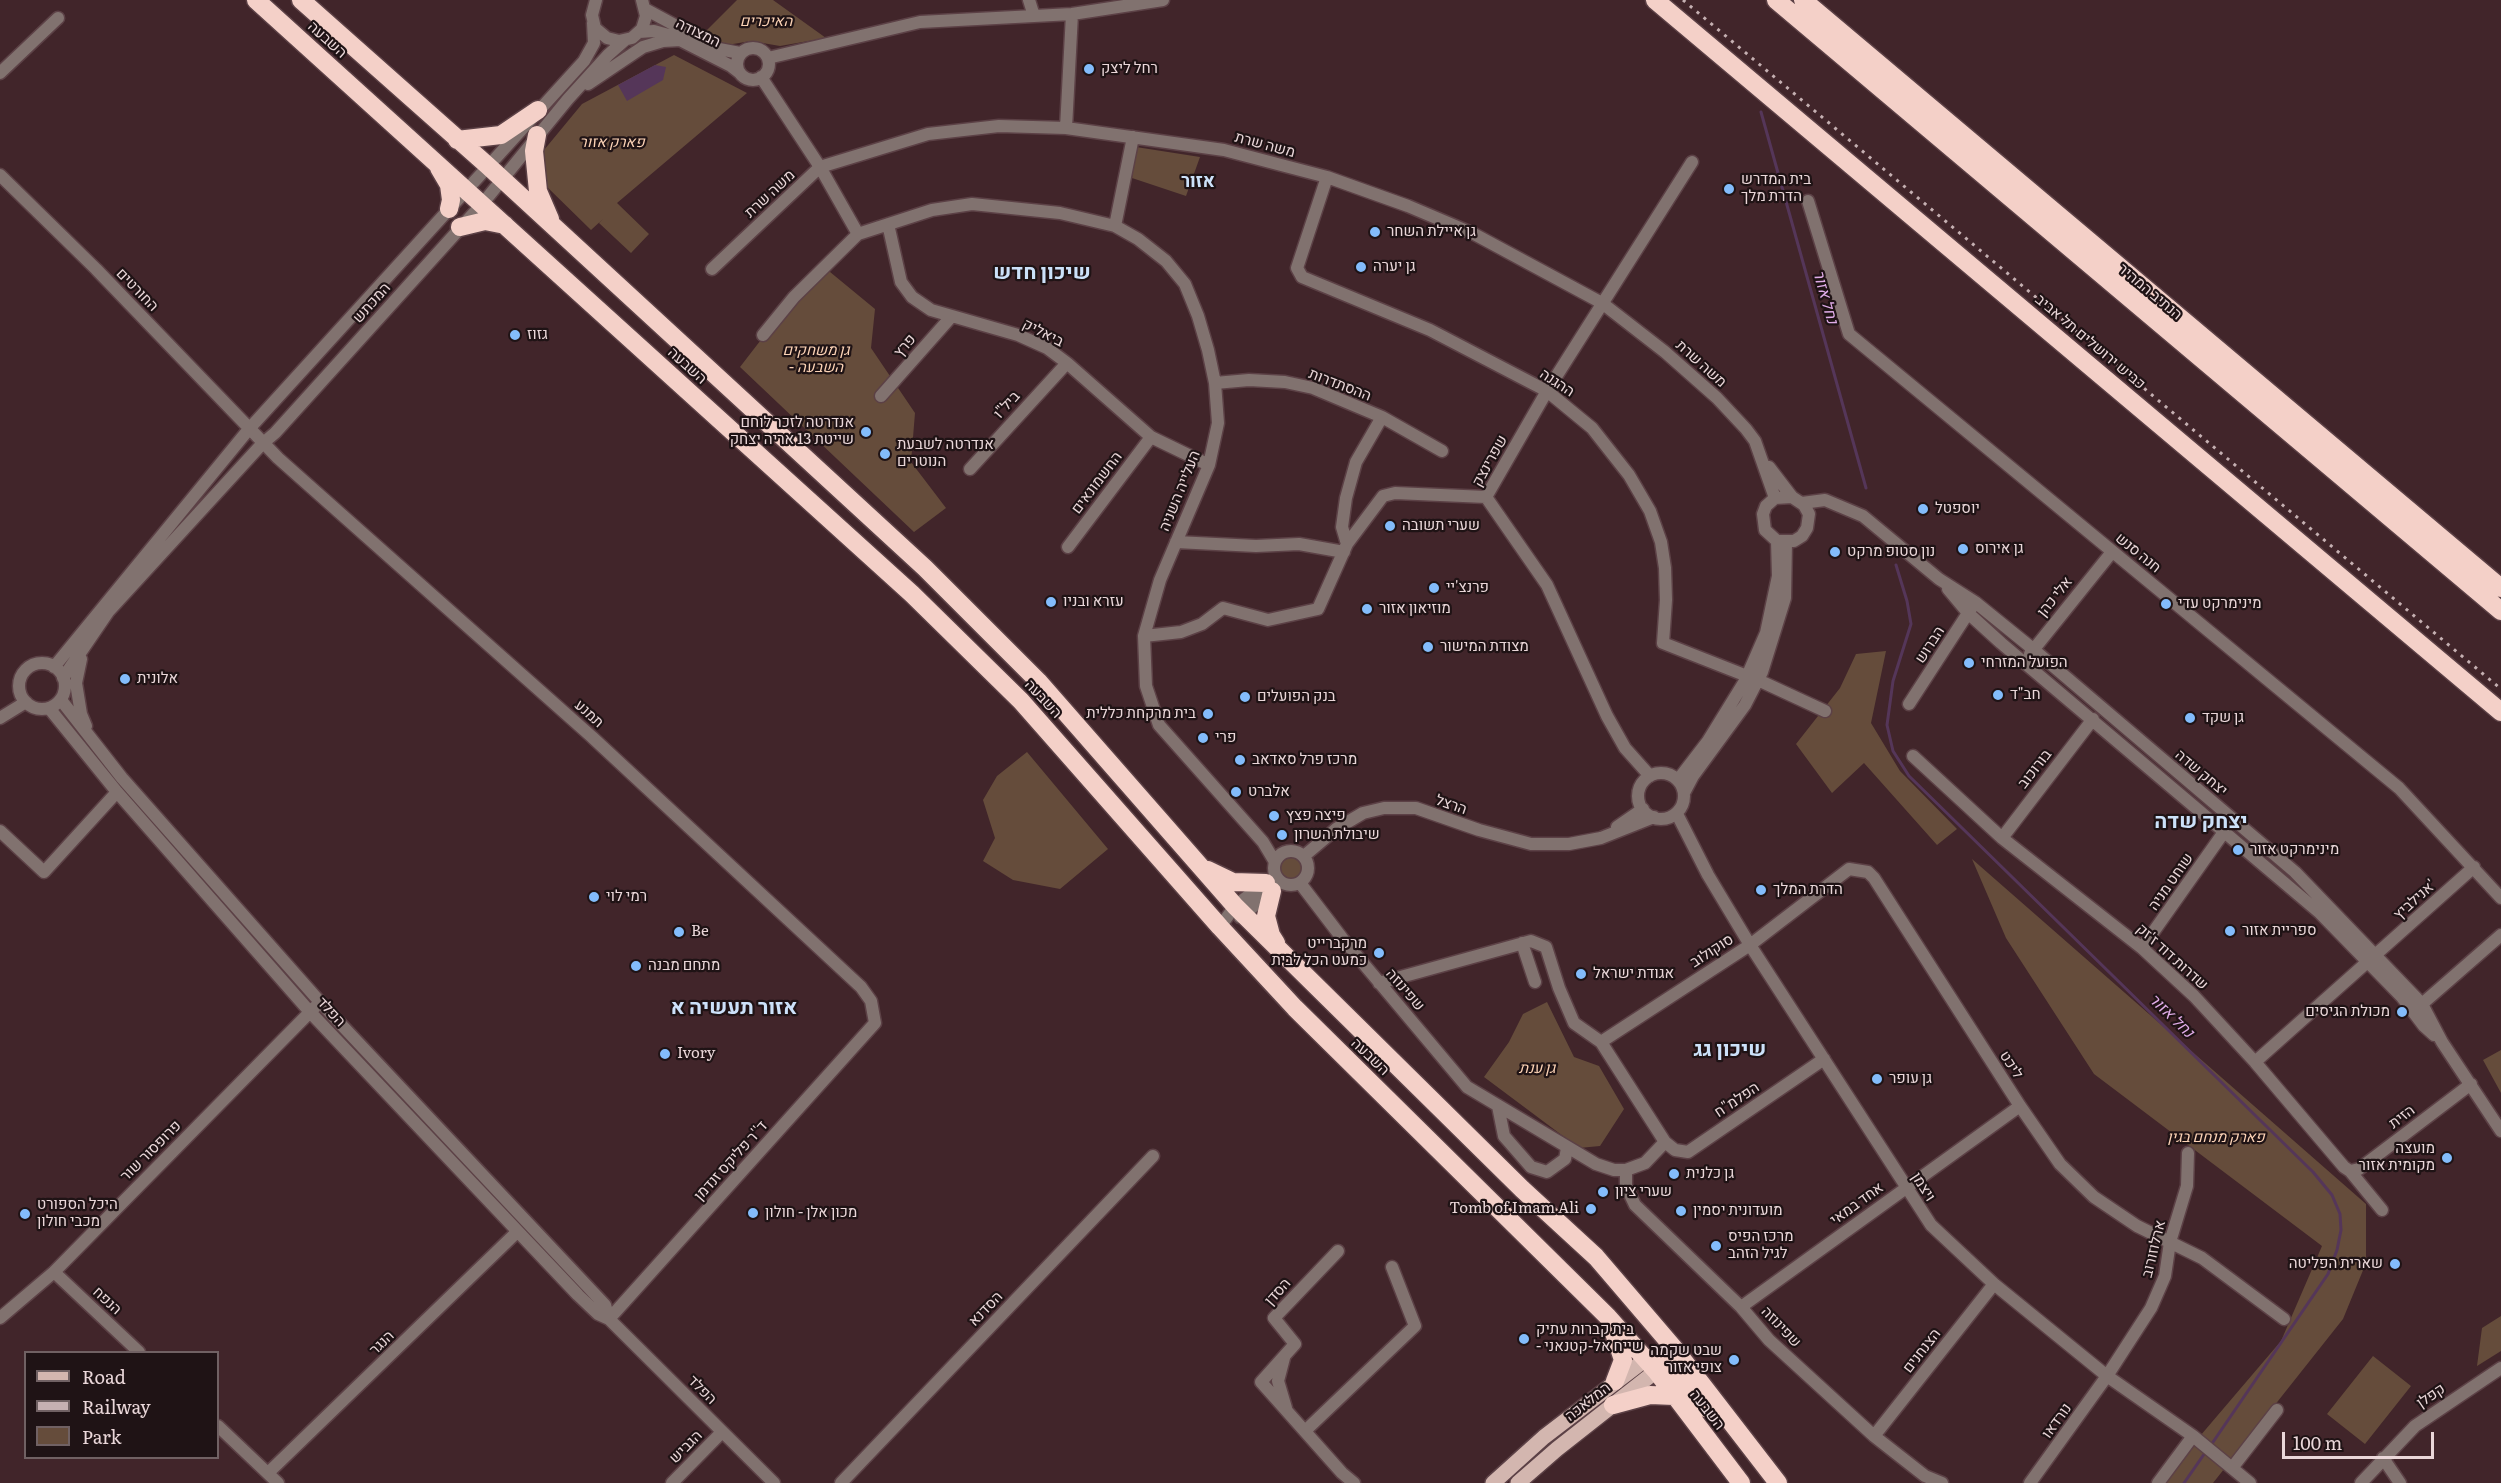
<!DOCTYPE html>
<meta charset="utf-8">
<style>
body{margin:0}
#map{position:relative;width:2501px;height:1483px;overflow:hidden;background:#41252a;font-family:Literata,serif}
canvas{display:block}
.legend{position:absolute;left:24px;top:1351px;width:195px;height:108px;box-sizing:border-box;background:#1f1315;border:2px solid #706163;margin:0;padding:8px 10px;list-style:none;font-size:18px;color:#ead7d9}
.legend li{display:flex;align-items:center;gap:12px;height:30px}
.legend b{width:30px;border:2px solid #706163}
.scale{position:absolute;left:2282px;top:1432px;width:152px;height:27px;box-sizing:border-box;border:3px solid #ead7d9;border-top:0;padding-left:8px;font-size:18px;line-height:21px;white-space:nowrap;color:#ead7d9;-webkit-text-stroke:4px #1f1315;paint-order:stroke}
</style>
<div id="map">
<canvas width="2501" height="1483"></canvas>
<ul class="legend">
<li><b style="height:8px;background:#d3b6af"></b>Road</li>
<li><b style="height:8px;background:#c5b0b2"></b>Railway</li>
<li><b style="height:16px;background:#654c3b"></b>Park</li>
</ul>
<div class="scale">100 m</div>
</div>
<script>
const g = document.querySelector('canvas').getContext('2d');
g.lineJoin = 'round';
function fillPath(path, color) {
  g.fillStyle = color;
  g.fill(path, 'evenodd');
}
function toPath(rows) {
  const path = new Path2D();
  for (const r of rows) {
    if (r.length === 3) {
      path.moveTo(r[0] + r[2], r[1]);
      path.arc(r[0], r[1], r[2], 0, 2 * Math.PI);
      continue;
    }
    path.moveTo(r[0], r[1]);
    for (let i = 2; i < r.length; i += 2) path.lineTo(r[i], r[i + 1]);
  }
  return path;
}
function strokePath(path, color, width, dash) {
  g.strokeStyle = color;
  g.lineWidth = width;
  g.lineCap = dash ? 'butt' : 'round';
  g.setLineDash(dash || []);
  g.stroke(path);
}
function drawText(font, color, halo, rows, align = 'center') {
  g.font = font + ' Literata,Heebo,serif';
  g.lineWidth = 4.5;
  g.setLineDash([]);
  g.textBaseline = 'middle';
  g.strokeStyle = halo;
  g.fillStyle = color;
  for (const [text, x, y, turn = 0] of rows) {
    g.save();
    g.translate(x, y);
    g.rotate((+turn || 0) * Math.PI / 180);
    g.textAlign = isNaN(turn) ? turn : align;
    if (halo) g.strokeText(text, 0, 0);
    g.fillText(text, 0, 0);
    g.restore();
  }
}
fillPath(toPath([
 [737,0,773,0,826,38,780,46,751,41,727,45,704,33],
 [674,55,747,93,617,203,649,234,631,253,599,223,603,219,591,230,543,183,544,150,582,104],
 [1136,147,1200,157,1186,196,1132,178],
 [824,267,875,309,871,348,915,413,911,462,946,508,914,532,740,367,794,297],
 [1886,651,1871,723,1900,771,1957,829,1937,845,1864,763,1832,793,1796,744,1840,688,1856,654],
 [1027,752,1108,849,1060,889,1013,880,983,861,995,838,983,800,997,776],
 [1291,868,12],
 [1972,859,2366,1204,2366,1263,2343,1319,2213,1483,2160,1483,2281,1341,2322,1246,2094,1074,2006,938],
 [1547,1002,1574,1057,1599,1066,1624,1109,1600,1146,1579,1148,1484,1077,1509,1042,1523,1014],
 [2501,1050,2501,1093,2483,1060],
 [2501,1316,2501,1351,2477,1366,2482,1328],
 [2373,1356,2411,1386,2365,1444,2327,1414]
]), '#654c3b');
fillPath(toPath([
 [655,65,666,67,663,80,627,101,618,85]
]), '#553659');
strokePath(toPath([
 [1761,112,1866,488],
 [1896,565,1907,601,1911,624,1893,681,1887,725,1893,751,1909,776,2313,1172,2332,1195,2340,1214,2341,1230,2337,1250,2328,1274,2211,1445],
 [2184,1483,2207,1450]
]), '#553659', 3);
const minor = toPath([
 [596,0,592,15,595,28,607,38,619,41,632,38,642,29,646,16,642,0],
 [1029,0,1034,16],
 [645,9,719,49,740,53],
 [639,32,654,31,672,36,731,66,740,73],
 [753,64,16],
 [768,58,920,22,1072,14,1163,0],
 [0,73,58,18],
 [761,77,820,167,858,234],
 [588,84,643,47,663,41,681,40],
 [1066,128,1072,14],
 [0,175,96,269,278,458,592,737,861,987,871,1001,875,1023,609,1319],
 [1327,177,1297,268,1302,277,1430,330,1547,391,1592,428,1629,475,1650,511,1661,542,1665,568,1666,600,1663,643,1747,676],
 [1808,201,1849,334,2399,788,2501,898],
 [888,224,901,282,912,297,931,310,1018,335,1047,348,1067,363,1151,437,1209,465],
 [1115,226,1133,137],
 [712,269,820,167,928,134,999,126,1066,128,1224,150,1327,177,1408,206,1474,234,1602,303,1665,352,1717,398,1746,429,1755,441,1775,498],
 [763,335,794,297,858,234,932,210,972,204,1060,213,1115,226,1138,239,1166,261,1185,284,1198,316,1208,350,1215,383,1218,423,1209,465,1160,580,1144,636,1146,686,1159,725,1263,842,1275,862],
 [1215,383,1249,380,1285,382,1313,388,1382,417,1442,451],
 [881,396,951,317],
 [1769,467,1792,497,1804,505,1809,514,1807,528,1802,536,1794,541,1777,541,1765,530,1763,514,1766,506,1775,498,1792,497],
 [970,469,1067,363],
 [1802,503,1825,500,1863,516,1939,579,1975,602,2033,649,2295,872,2422,1004,2442,1042,2501,1131],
 [1176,542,1256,546,1299,544,1344,552],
 [1347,544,1342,527,1346,498,1356,462,1382,417],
 [1068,547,1151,437],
 [1948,589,1968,613,2001,643,2320,913,2402,997,2424,1026,2434,1035],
 [1144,636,1181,632,1202,624,1223,608,1268,620,1318,609,1347,544,1383,496,1395,493,1486,497],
 [2030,654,2112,552],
 [81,659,76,683,81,714,86,726],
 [42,686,23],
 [54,667,249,429,584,61,594,43,593,23],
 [63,678,108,612,262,444,275,433,483,203,568,99,608,55,625,40],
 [1758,680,1825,711],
 [61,700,122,778,320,1002,605,1305,609,1319],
 [1909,704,1972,607],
 [49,708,117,792,310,1012,578,1295,598,1314,609,1319,774,1483],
 [0,718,26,702],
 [1913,756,2002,838,2142,948,2194,996,2255,1062,2344,1167,2350,1171,2382,1210],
 [1661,796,23],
 [1650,776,1625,748,1607,716,1547,585,1486,497,1547,391,1692,162],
 [1678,780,1708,741,1745,681,1766,633,1778,576,1777,541],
 [1684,793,1693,776,1745,705,1762,672,1785,598,1786,542],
 [1677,814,1708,875,1750,945,1931,1225,1994,1284,2107,1376,2193,1436,2250,1483],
 [1617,827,1643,809],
 [0,831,44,872,117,792],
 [2002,838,2093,719],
 [1291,868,17],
 [1304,856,1336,829,1363,813,1384,808,1416,808,1479,830,1531,844,1569,844,1601,838,1654,817],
 [1300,883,1342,938,1467,1087,1596,1164,1614,1170,1626,1170],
 [1240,917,1273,891],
 [1220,927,1235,906,1265,883],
 [1522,943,1535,982],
 [2142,948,2224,832],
 [1379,983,1531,941,1546,947,1559,988,1574,1023,1601,1042,1665,1142,1675,1150,1688,1152,1824,1059],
 [2422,1004,2501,935],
 [1601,1042,1750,945,1849,869,1868,872,1874,878,2020,1106,2060,1164,2094,1197,2137,1226,2202,1258,2284,1319],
 [2255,1062,2474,867],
 [1498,1106,1504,1136,1531,1167,1547,1172,1565,1159,1567,1148],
 [1665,1142,1645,1163,1626,1170,1626,1186,1635,1205,1741,1307,1769,1340,1874,1436,1925,1476,1942,1483],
 [2350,1171,2359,1169,2471,1084],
 [1338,1251,1274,1318,1295,1344,1261,1382,1342,1473,1354,1483],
 [54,1272,139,1352],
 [1741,1307,2020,1106],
 [0,1318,54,1272,315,1007],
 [1284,1358,1278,1381,1286,1408],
 [218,1426,278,1483],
 [1305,1431,1415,1326,1392,1267],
 [1874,1436,1994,1284],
 [2383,1458,2400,1483],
 [2232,1468,2277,1410],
 [268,1473,517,1232],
 [672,1483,722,1432],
 [841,1483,1153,1156],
 [2030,1483,2107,1376,2151,1308,2165,1276,2170,1242,2187,1186,2188,1153],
 [2158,1483,2193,1436],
 [2361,1483,2415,1426,2501,1368]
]);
const major = toPath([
 [1493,1483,1544,1437,1646,1359],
 [1518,1483,1557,1449,1665,1364]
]);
const highway = toPath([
 [256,0,912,594,1021,701,1220,927,1295,1008,1608,1317,1657,1372,1741,1483],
 [301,0,487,165,925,568,1038,681,1235,906,1522,1189,1596,1257,1673,1347,1778,1483],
 [1655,0,2501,712],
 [1776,0,2501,611],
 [1803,0,2501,588],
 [537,135,534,151,538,191,550,219],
 [457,140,501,135,538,110],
 [439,168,449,185,451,200,449,209],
 [460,227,485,221,505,225],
 [1208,870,1233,882,1266,883],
 [1272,891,1266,916,1271,935,1276,943],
 [1612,1327,1623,1360,1615,1381],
 [1646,1359,1658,1358,1667,1363,1705,1408],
 [1613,1405,1650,1395,1674,1396]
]);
strokePath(minor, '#5c4146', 15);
strokePath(major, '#5c4146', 18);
strokePath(highway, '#5c4146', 21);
strokePath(minor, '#81726f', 12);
strokePath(major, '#d3b6af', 15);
strokePath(highway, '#f4d0c8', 18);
strokePath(toPath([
 [1683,0,2501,689]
]), '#c5b0b2', 3, [3, 6]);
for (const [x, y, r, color] of [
 [1089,69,6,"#83bcfb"],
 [1729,189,6,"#83bcfb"],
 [1375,232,6,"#83bcfb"],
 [1361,267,6,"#83bcfb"],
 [515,335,6,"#83bcfb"],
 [866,432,6,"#83bcfb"],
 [885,454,6,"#83bcfb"],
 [1923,509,6,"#83bcfb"],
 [1390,526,6,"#83bcfb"],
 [1963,549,6,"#83bcfb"],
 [1835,552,6,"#83bcfb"],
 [1434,588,6,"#83bcfb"],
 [1051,602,6,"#83bcfb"],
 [2166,604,6,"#83bcfb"],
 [1367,609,6,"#83bcfb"],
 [1428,647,6,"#83bcfb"],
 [1969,663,6,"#83bcfb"],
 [125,679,6,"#83bcfb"],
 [1998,695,6,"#83bcfb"],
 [1245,697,6,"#83bcfb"],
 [1208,714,6,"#83bcfb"],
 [2190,718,6,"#83bcfb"],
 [1203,738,6,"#83bcfb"],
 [1240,760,6,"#83bcfb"],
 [1236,792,6,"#83bcfb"],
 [1274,816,6,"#83bcfb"],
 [1282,835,6,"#83bcfb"],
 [2238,850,6,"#83bcfb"],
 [1761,890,6,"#83bcfb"],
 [594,897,6,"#83bcfb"],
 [2230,931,6,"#83bcfb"],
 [679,932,6,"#83bcfb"],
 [1379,953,6,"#83bcfb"],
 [636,966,6,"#83bcfb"],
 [1581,974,6,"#83bcfb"],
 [2402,1012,6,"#83bcfb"],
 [665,1054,6,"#83bcfb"],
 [1877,1079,6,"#83bcfb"],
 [2447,1158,6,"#83bcfb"],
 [1674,1174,6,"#83bcfb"],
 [1603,1192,6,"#83bcfb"],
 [1591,1209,6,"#83bcfb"],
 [1681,1211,6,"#83bcfb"],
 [753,1213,6,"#83bcfb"],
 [25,1214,6,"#83bcfb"],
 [1716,1246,6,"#83bcfb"],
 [2395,1264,6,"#83bcfb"],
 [1524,1339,6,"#83bcfb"],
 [1734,1360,6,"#83bcfb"]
]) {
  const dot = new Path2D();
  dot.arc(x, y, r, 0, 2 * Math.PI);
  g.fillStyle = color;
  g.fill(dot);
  strokePath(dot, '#1f1315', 2);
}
drawText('italic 15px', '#fbd2b5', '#1f1315', [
 ["האיכרים",766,22],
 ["פארק אזור",612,143],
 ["גן משחקים",816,351],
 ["- השבעה",816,368],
 ["גן ענת",1537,1069],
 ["פארק מנחם בגין",2216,1138]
]);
drawText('15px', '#ead7d9', '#1f1315', [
 ["המצודה",698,33,26],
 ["השבעה",327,40,42],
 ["משה שרת",1265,145,15],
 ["משה שרת",770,194,-43],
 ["החורטים",137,290,46],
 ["הנתיב המהיר",2150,292,40],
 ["המכתש",372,303,-48],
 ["ביאליק",1043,333,27],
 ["כביש ירושלים תל אביב",2090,342,40],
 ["פרץ",905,346,-49],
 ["משה שרת",1701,364,42],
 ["השבעה",687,366,42],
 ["ההגנה",1557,383,33],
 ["ההסתדרות",1340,385,21],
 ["ביל\"ו",1007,405,-48],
 ["שפרינצק",1490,461,-61],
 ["החשמונאים",1097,483,-53],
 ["העלייה השניה",1180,491,-68],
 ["חנה סנש",2138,553,39],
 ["אלי כהן",2055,597,-51],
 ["הברוש",1930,645,-57],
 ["השבעה",1043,699,47],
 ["תמנע",589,714,42],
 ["בורוכוב",2035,769,-52],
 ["יצחק שדה",2201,773,40],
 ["הרצל",1451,805,19],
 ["שוחט מניה",2171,882,-55],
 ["אנילביץ'",2415,900,-42],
 ["סוקולוב",1712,951,-33],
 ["שדרות דוד ז'זק",2172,957,42],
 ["שפינוזה",1405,990,49],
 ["הפלד",331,1012,47],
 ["השבעה",1370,1057,44],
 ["ליכט",2011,1065,57],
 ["הפלמ\"ח",1737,1100,-34],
 ["הזית",2402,1117,-37],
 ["פרופסור שור",151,1151,-45],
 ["ד''ר פליקס זנדמן",731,1161,-48],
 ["ויצמן",1923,1187,57],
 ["אחד במאי",1857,1204,-36],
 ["ארלוזורוב",2154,1249,-76],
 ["הסדן",1278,1292,-48],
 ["הנפח",107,1301,43],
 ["הסדנא",986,1309,-46],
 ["שפינוזה",1781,1327,46],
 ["הנגר",382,1343,-44],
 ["הצנחנים",1922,1351,-52],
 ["הפלד",702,1390,45],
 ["קפלן",2431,1396,-34],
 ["המלאכה",1588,1402,-38],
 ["השבעה",1707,1410,52],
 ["נורדאו",2057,1421,-54],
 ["הגביש",686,1447,-45]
]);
drawText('15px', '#ead7d9', '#1f1315', [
 ["רחל ליצק",1101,69],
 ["בית המדרש",1741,180],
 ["הדרת מלך",1741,197],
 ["גן איילת השחר",1387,232],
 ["גן יערה",1373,267],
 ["גזוז",527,335],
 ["אנדרטה לזכר לוחם",854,423,"right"],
 ["שייטת 13 אריה יצחק",854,440,"right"],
 ["אנדרטה לשבעת",897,445],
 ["הנוטרים",897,462],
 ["יוספטל",1935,509],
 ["שערי תשובה",1402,526],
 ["גן אירוס",1975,549],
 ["נון סטופ מרקט",1847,552],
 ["פרנצ'יי",1446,588],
 ["עזרא ובניו",1063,602],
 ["מינימרקט עדי",2178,604],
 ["מוזיאון אזור",1379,609],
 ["מצודת המישור",1440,647],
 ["הפועל המזרחי",1981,663],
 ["אלונית",137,679],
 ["חב\"ד",2010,695],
 ["בנק הפועלים",1257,697],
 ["בית מרקחת כללית",1196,714,"right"],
 ["גן שקד",2202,718],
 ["פרי",1215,738],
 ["מרכז פרל סאדאב",1252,760],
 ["אלברט",1248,792],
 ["פיצה פצץ",1286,816],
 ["שיבולת השרון",1294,835],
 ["מינימרקט אזור",2250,850],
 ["הדרת המלך",1773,890],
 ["רמי לוי",606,897],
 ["ספריית אזור",2242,931],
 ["Be",691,932],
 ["מרקברייט",1367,944,"right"],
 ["כמעט הכל לבית",1367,961,"right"],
 ["מתחם מבנה",648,966],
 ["אגודת ישראל",1593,974],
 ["מכולת הגיסים",2390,1012,"right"],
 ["Ivory",677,1054],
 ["גן עופר",1889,1079],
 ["מועצה",2435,1149,"right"],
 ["מקומית אזור",2435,1166,"right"],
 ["גן כלנית",1686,1174],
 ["שערי ציון",1615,1192],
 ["היכל הספורט",37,1205],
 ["מכבי חולון",37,1222],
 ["Tomb of Imam Ali",1579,1209,"right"],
 ["מועדונית יסמין",1693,1211],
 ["מכון אלן - חולון",765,1213],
 ["מרכז הפיס",1728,1237],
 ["לגיל הזהב",1728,1254],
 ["שארית הפליטה",2383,1264,"right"],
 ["בית קברות עתיק",1536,1330],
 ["- שייח אל-קטנאני",1536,1347],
 ["שבט שקמה",1722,1351,"right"],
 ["צופי אזור",1722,1368,"right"]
], 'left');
drawText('italic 16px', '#e0ace8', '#1f1315', [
 ["נחל אזור",1825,297,74],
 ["נחל אזור",2171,1016,44]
]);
drawText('bold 18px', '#cce1f9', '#1f1315', [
 ["אזור",1198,182]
]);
drawText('bold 21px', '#cce1f9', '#1f1315', [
 ["שיכון חדש",1042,273],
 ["יצחק שדה",2201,822],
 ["אזור תעשיה א",734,1008],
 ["שיכון גג",1730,1050]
]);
</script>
